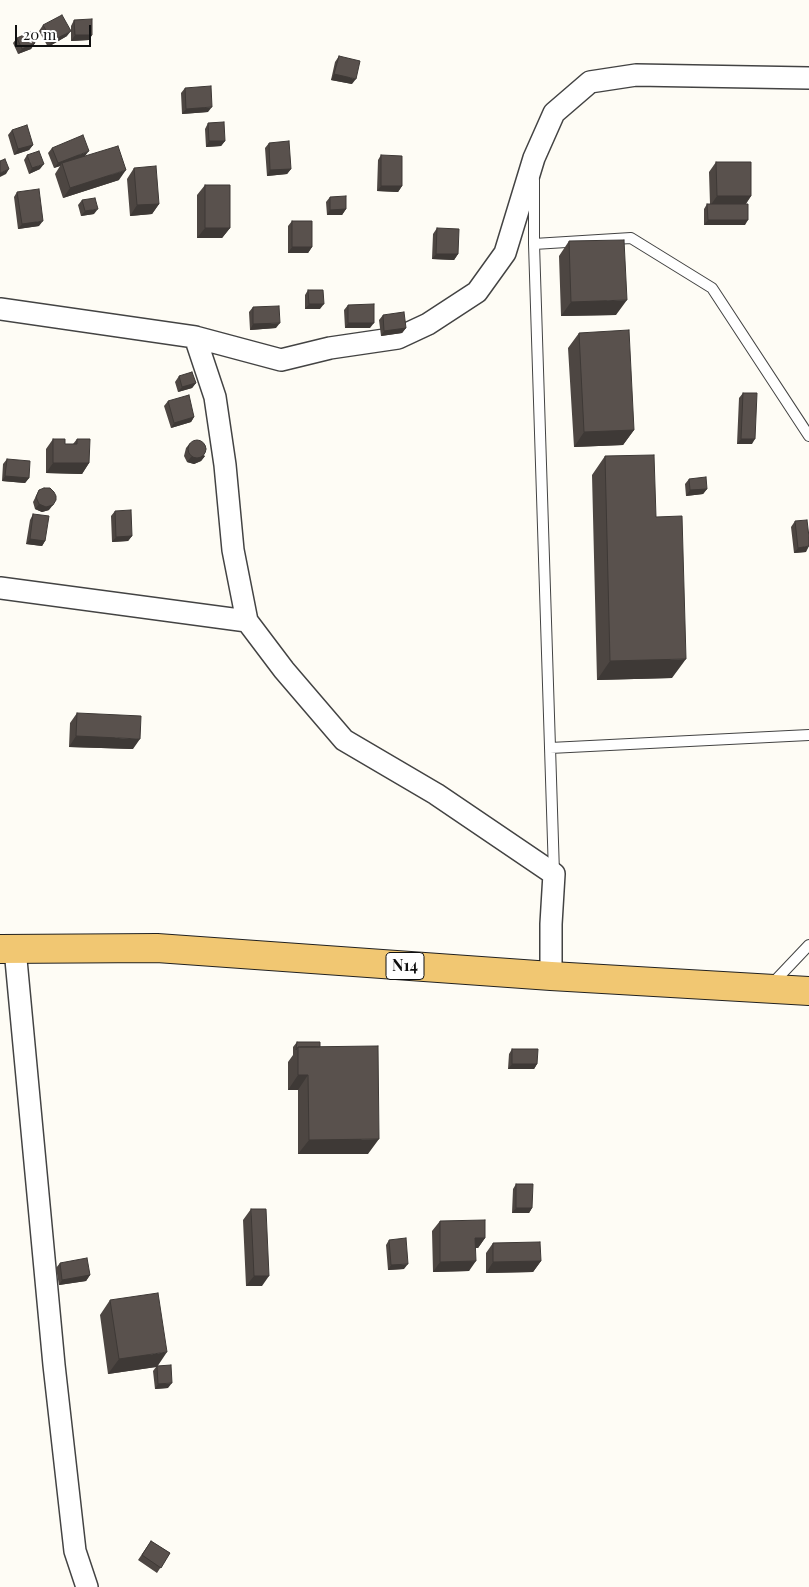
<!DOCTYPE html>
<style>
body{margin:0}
#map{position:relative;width:809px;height:1587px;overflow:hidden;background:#fefcf5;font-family:"Playfair Display",serif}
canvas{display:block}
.scale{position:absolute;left:15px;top:25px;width:76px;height:22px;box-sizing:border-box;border:2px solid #101010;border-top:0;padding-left:6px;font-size:15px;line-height:18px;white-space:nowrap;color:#101010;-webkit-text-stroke:4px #fff;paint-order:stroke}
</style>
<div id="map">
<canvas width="809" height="1587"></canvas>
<div class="scale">20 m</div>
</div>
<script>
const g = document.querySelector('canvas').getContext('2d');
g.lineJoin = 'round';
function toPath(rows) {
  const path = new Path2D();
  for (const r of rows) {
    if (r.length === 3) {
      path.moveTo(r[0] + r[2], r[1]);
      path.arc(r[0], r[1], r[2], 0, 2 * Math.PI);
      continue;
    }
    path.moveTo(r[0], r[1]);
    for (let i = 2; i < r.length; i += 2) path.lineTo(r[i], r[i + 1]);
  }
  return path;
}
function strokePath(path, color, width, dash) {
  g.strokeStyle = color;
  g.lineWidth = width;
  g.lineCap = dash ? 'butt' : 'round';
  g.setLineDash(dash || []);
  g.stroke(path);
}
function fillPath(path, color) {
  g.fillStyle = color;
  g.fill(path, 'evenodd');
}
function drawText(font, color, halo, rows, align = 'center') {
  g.font = font + ' "Playfair Display",serif';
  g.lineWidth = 5;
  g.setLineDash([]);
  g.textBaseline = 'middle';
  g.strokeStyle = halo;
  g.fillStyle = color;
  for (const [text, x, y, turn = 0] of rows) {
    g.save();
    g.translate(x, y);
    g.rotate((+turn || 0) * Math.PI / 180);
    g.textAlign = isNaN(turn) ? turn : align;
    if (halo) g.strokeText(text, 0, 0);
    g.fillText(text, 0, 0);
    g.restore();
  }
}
const service = toPath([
 [534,180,534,244,554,873],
 [534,244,631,238,712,288,809,436],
 [550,748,809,735],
 [772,984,809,945]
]);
const minor = toPath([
 [0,309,195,337],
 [0,588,247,621],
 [15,949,54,1365,75,1551,87,1587],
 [551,976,551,924,554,874,436,794,344,740,284,670,247,621,233,550,225,465,215,397,195,337,281,360,330,348,398,338,428,324,477,292,505,253,534,158,554,113,590,82,636,75,809,78]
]);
const primary = toPath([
 [0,949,157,948,551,976,809,991]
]);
strokePath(service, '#434343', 12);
strokePath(minor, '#434343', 24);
strokePath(primary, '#212121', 30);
strokePath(service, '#fff', 10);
strokePath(minor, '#fff', 21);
strokePath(primary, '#f1c772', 28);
fillPath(toPath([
 [74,20,92,35,89,40,71,41,71,26],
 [43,25,67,36,48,47,39,31],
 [17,38,35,43,31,49,18,54,13,43],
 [339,56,352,84,331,80,335,62],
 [185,88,208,112,182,114,181,93],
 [208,123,225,141,221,146,206,147,205,129],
 [12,130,33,145,29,150,14,155,8,135],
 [269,143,291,169,287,174,267,176,265,148],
 [52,148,85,156,119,180,63,198,55,174,60,166,54,168,48,153],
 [27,155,40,169,29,174,24,160],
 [381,155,402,186,398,192,377,191,378,160],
 [716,162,751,196,746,204,745,225,704,225,704,209,707,204,710,204,709,172],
 [134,168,159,204,152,214,130,216,127,179],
 [205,185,230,228,222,238,197,238,197,195],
 [17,192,39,226,18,229,14,197],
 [330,197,346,209,342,215,327,215,326,202],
 [82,200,94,214,81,216,78,205],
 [292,221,312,247,308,253,288,253,288,226],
 [437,228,458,254,454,260,432,259,433,234],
 [569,241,616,315,561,316,559,256],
 [308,290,320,309,305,309,305,295],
 [348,305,370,328,345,328,344,310],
 [253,307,276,328,250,330,249,312],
 [383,315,406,328,402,333,381,336,379,320],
 [579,333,634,430,623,445,574,447,568,348],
 [179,376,196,383,192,388,178,392,175,382],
 [743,393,752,444,737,444,739,398],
 [168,401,194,417,191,422,171,428,164,406],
 [53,439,65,444,73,444,77,439,89,463,82,474,46,473,46,449],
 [190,443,205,456,201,461,194,464,187,462,184,456,186,448],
 [605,456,656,517,672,678,597,680,592,475],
 [7,459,29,478,25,483,2,481,3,464],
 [689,479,707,489,703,494,686,496,685,484],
 [39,490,49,510,42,512,35,509,33,502],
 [115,511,132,536,128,541,112,542,111,516],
 [33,514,45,541,42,546,26,544,30,520],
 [795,521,806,552,794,553,791,527],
 [77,713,133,749,69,747,70,723],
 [297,1042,320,1047,368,1154,298,1154,298,1090,288,1090,288,1062,293,1055,293,1047],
 [512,1049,537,1064,534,1069,508,1069,509,1054],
 [516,1184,532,1208,529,1213,512,1213,513,1189],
 [251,1209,262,1286,246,1286,243,1220],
 [440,1221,485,1238,478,1248,475,1248,469,1271,433,1272,432,1231],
 [389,1240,404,1269,388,1270,386,1245],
 [493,1243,541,1261,533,1272,486,1273,486,1253],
 [60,1263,90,1275,86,1281,59,1285,56,1268],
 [110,1300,157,1366,168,1388,155,1389,153,1371,156,1367,108,1374,100,1315],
 [151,1541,170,1553,157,1573,138,1560]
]), '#4d4642');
fillPath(toPath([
 [71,31,67,36,48,47,52,41],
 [75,35,92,35,89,40,71,41],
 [35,43,31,49,18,54,22,49],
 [334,74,356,79,352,84,331,80],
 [212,107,208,112,182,114,186,109],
 [209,141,225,141,221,146,206,147],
 [33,145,29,150,14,155,18,149],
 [89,151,85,156,62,163,60,166,54,168,58,163],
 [44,164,40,169,29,174,32,168],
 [9,169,6,174,0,177,0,173],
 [291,169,287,174,267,176,270,170],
 [126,170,119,180,63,198,70,188],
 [381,186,402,186,398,192,377,191],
 [717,196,751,196,744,206,710,206],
 [159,204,152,214,130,216,137,205],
 [98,209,94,214,81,216,85,211],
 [346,209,342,215,327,215,330,210],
 [708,220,748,220,745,225,704,225],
 [43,221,39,226,18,229,22,224],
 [205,228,230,228,222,238,197,238],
 [292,247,312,247,308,253,288,253],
 [436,254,458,254,454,260,432,259],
 [627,300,616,315,561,316,571,302],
 [309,304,324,304,320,309,305,309],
 [280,323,276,328,250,330,253,324],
 [348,323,374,323,370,328,345,328],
 [406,328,402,333,381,336,384,331],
 [196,383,192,388,178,392,182,387],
 [194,417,191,422,171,428,174,423],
 [634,430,623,445,574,447,584,432],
 [741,439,755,439,752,444,737,444],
 [205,456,201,461,194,464,187,462,191,457],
 [53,463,89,463,82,474,46,473],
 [5,476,29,478,25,483,2,481],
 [707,489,703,494,686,496,690,490],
 [39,504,53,505,49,510,42,512,35,509],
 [132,536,128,541,112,542,116,537],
 [30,539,45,541,42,546,26,544],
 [809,546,806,552,794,553,798,548],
 [686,659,672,678,597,680,610,661],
 [76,736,140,739,133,749,69,747],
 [512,1064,537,1064,534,1069,508,1069],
 [298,1075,308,1075,298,1090,288,1090],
 [379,1139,368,1154,298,1154,309,1140],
 [516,1208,532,1208,529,1213,512,1213],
 [475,1238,485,1238,478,1248,468,1248],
 [476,1261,469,1271,433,1272,440,1262],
 [541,1261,533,1272,486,1273,493,1262],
 [408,1264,404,1269,388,1270,391,1265],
 [90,1275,86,1281,59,1285,62,1280],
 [254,1276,269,1276,262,1286,246,1286],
 [167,1352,157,1367,157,1366,156,1367,108,1374,119,1359],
 [172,1383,168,1388,155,1389,158,1384]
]), '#3e3936');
const building = toPath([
 [62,15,71,31,52,41,43,25,62,15],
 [92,19,92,35,75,35,74,20,92,19],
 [30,32,35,43,22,49,17,38,30,32],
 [339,56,360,61,356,79,334,74,339,56],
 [211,86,212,107,186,109,185,88,211,86],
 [224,122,225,141,209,141,208,123,224,122],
 [27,125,33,145,18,149,12,130,27,125],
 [83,135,89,151,58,163,52,148,83,135],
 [289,141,291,169,270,170,269,143,289,141],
 [118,146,126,170,70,188,62,163,118,146],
 [39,151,44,164,32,168,27,155,39,151],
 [381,155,402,156,402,186,381,186,381,155],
 [5,159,9,169,0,173,0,161,5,159],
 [716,162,751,162,751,196,717,196,716,162],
 [156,166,159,204,137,205,134,168,156,166],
 [205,185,230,185,230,228,205,228,205,185],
 [39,189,43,221,22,224,17,192,39,189],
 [346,196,346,209,330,210,330,197,346,196],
 [95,198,98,209,85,211,82,200,95,198],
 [707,204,748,204,748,220,708,220,707,204],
 [292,221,312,221,312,247,292,247,292,221],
 [437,228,459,229,458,254,436,254,437,228],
 [624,240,627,300,571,302,569,241,624,240],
 [308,290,323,290,324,304,309,304,308,290],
 [374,304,374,323,348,323,348,305,374,304],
 [279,306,280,323,253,324,253,307,279,306],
 [404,312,406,328,384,331,383,315,404,312],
 [629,330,634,430,584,432,579,333,629,330],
 [192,372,196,383,182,387,179,376,192,372],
 [743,393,757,393,755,439,741,439,743,393],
 [189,395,194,417,174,423,168,401,189,395],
 [53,439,65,439,65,444,77,444,77,439,90,439,89,463,53,463,53,439],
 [197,449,9],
 [654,455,656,517,682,516,686,659,610,661,605,456,654,455],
 [7,459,30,461,29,478,5,476,7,459],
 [706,477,707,489,690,490,689,479,706,477],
 [44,488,50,488,54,492,56,496,56,500,53,505,46,507,39,504,36,497,39,490,44,488],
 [131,510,132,536,116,537,115,511,131,510],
 [33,514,49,516,45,541,30,539,33,514],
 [807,520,809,537,809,546,798,548,795,521,807,520],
 [77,713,141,716,140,739,76,736,77,713],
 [297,1042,320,1042,320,1047,298,1047,296,1050,297,1042],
 [378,1046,379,1139,309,1140,308,1075,298,1075,298,1047,378,1046],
 [512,1049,538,1049,537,1064,512,1064,512,1049],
 [516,1184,533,1184,532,1208,516,1208,516,1184],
 [251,1209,266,1209,269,1276,254,1276,251,1209],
 [485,1220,485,1238,475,1238,476,1261,440,1262,440,1221,485,1220],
 [406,1238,408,1264,391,1265,389,1240,406,1238],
 [540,1242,541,1261,493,1262,493,1243,540,1242],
 [87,1258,90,1275,62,1280,60,1263,87,1258],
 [158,1293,167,1352,119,1359,110,1300,158,1293],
 [171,1365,172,1383,158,1384,157,1366,171,1365],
 [151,1541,170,1553,161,1568,142,1555,151,1541]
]);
fillPath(building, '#59514d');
strokePath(building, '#3e3936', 1);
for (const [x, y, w] of [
 [405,966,38]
]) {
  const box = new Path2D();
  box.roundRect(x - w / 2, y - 13.5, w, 27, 4);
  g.fillStyle = '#fff';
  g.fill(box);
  strokePath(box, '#101010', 1);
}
drawText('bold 16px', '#101010', null, [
 ["N14",405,966]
]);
</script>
